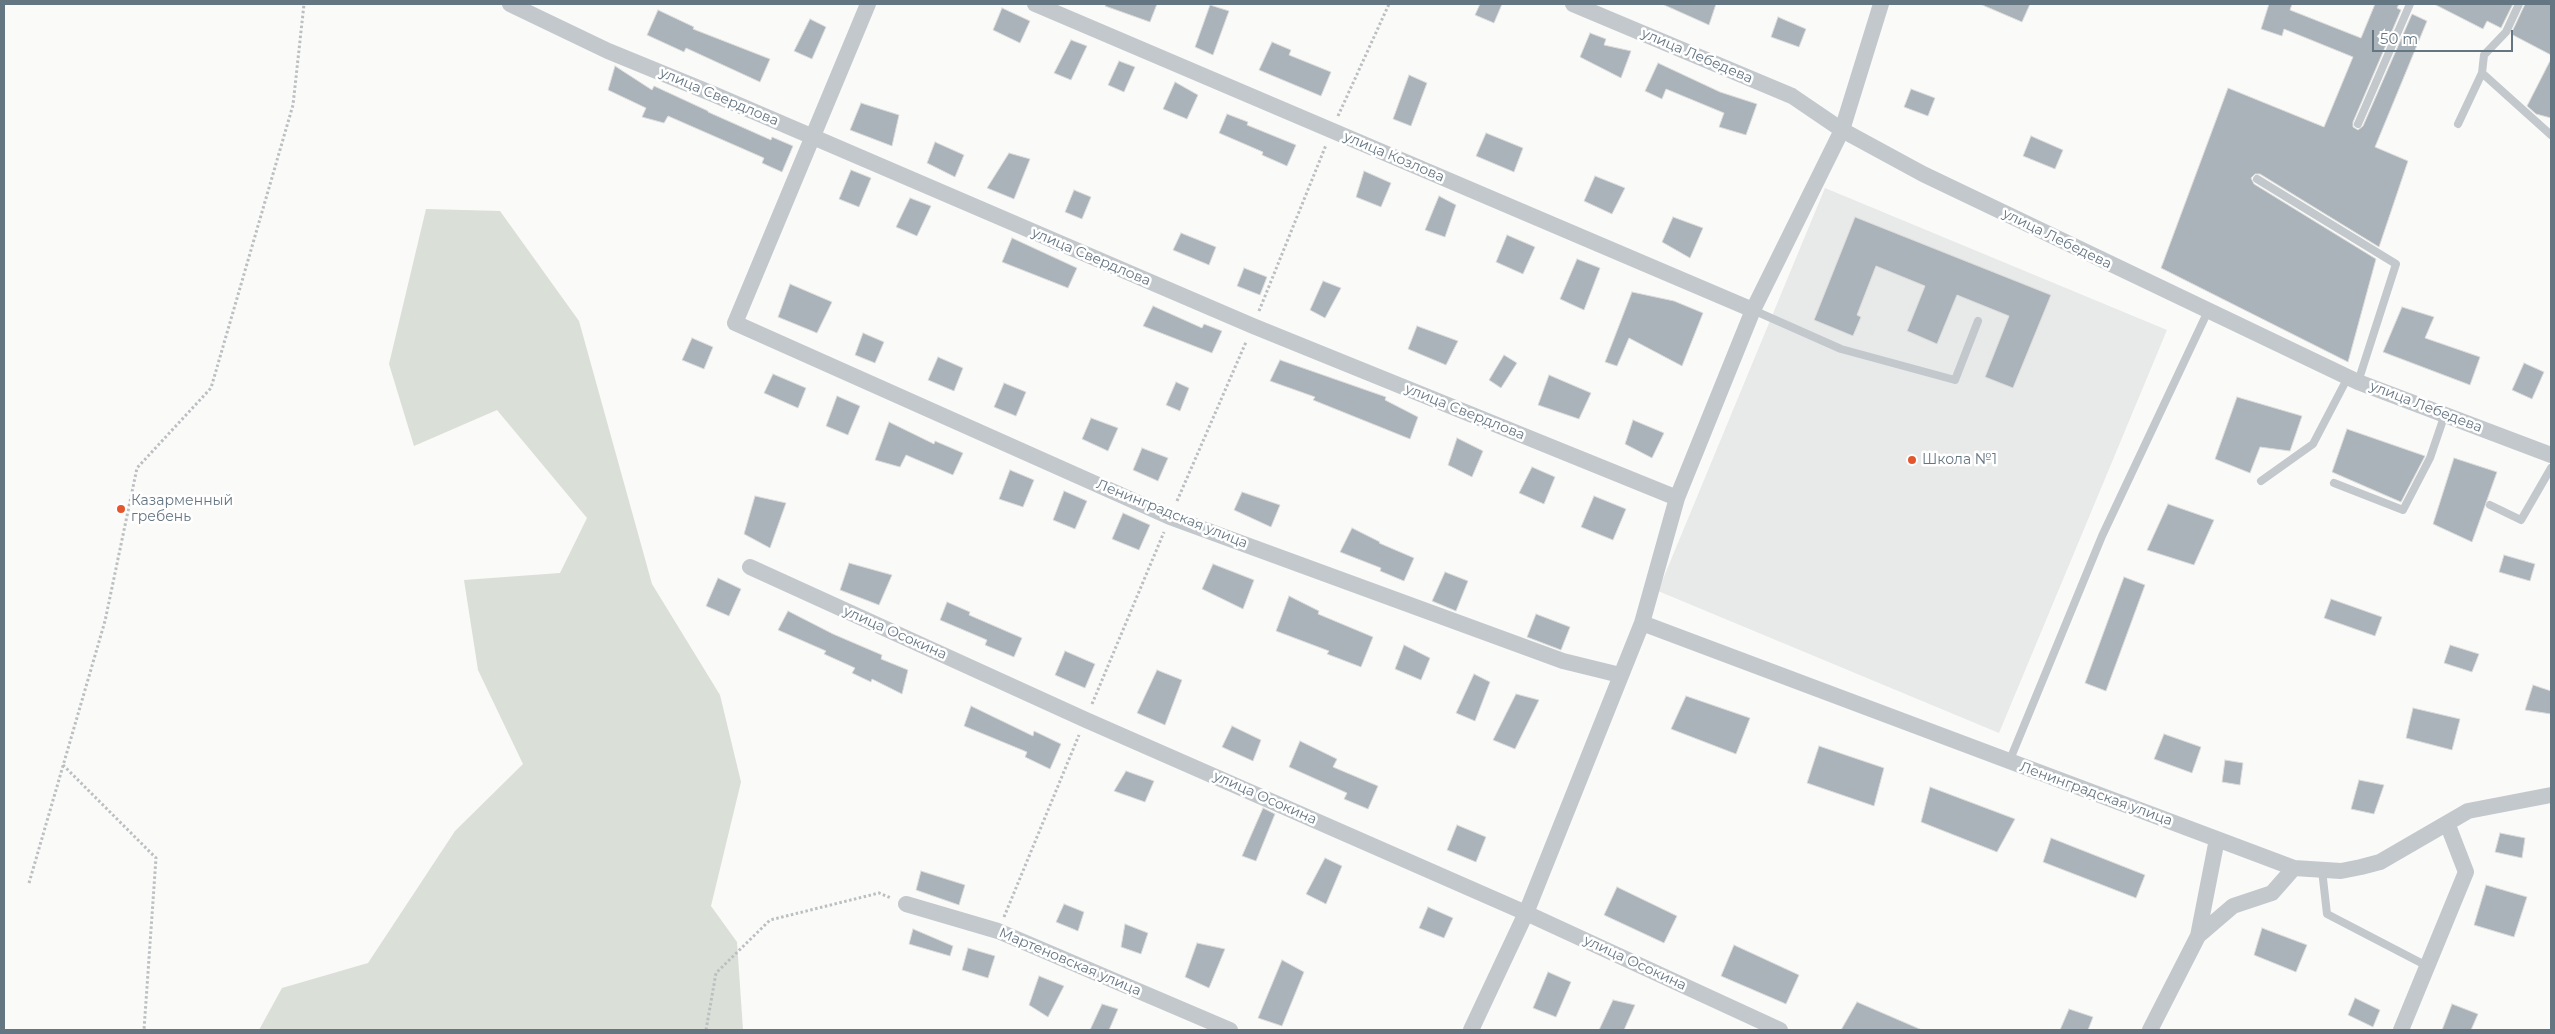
<!DOCTYPE html>
<meta charset="utf-8">
<style>
body{margin:0}
#map{position:relative;width:2555px;height:1034px;overflow:hidden;background:#fafaf8;font-family:Montserrat,sans-serif}
canvas{display:block}
.frame{position:absolute;inset:0;border:5px solid #657683;pointer-events:none}
.scale{position:absolute;left:2372px;top:30px;width:141px;height:22px;box-sizing:border-box;border:2px solid #657683;border-top:0;padding-left:6px;font-size:15px;line-height:18px;white-space:nowrap;color:#657683;-webkit-text-stroke:4px #fff;paint-order:stroke}
</style>
<div id="map">
<canvas width="2555" height="1034"></canvas>
<div class="frame"></div>
<div class="scale">50 m</div>
</div>
<script>
const g = document.querySelector('canvas').getContext('2d');
g.lineJoin = 'round';
function fillPath(path, color) {
  g.fillStyle = color;
  g.fill(path, 'evenodd');
}
function toPath(rows) {
  const path = new Path2D();
  for (const r of rows) {
    path.moveTo(r[0], r[1]);
    for (let i = 2; i < r.length; i += 2) path.lineTo(r[i], r[i + 1]);
  }
  return path;
}
function strokePath(path, color, width, dash) {
  g.strokeStyle = color;
  g.lineWidth = width;
  g.lineCap = dash ? 'butt' : 'round';
  g.setLineDash(dash || []);
  g.stroke(path);
}
function drawText(font, color, halo, rows, align = 'center') {
  g.font = font + ' Montserrat,sans-serif';
  g.lineWidth = 5;
  g.setLineDash([]);
  g.textBaseline = 'middle';
  g.strokeStyle = halo;
  g.fillStyle = color;
  for (const [text, x, y, turn = 0] of rows) {
    g.save();
    g.translate(x, y);
    g.rotate((+turn || 0) * Math.PI / 180);
    g.textAlign = isNaN(turn) ? turn : align;
    if (halo) g.strokeText(text, 0, 0);
    g.fillText(text, 0, 0);
    g.restore();
  }
}
fillPath(toPath([
 [1825,188,2167,330,1999,733,1658,591]
]), '#e8e9e9');
fillPath(toPath([
 [426,209,500,211,579,321,652,584,720,695,741,782,711,906,737,942,743,1030,259,1030,282,988,368,963,455,831,523,764,478,670,464,580,560,573,587,518,497,410,414,446,389,364]
]), '#dadfd7');
const building = toPath([
 [1106,4,1157,4,1150,22,1105,6,1106,4],
 [1480,4,1502,4,1494,23,1475,15,1480,4],
 [1662,4,1716,4,1709,25,1662,4],
 [1980,4,2030,4,2022,22,1980,4],
 [2269,4,2292,4,2290,10,2361,38,2375,4,2399,4,2397,8,2401,10,2353,122,2353,127,2358,130,2363,126,2412,14,2427,21,2375,147,2408,161,2379,247,2260,174,2255,174,2251,178,2254,184,2376,259,2348,362,2161,268,2228,88,2324,127,2353,57,2284,29,2282,36,2261,29,2269,4],
 [2434,4,2513,4,2501,28,2487,21,2483,29,2434,4],
 [2525,4,2551,4,2551,55,2511,34,2525,4],
 [1210,5,1229,11,1213,55,1195,47,1210,5],
 [1002,8,1030,21,1020,43,993,30,1002,8],
 [658,10,694,27,693,29,770,59,760,82,686,48,684,52,647,35,658,10],
 [1778,17,1806,29,1799,47,1771,37,1778,17],
 [810,19,826,27,812,59,794,51,810,19],
 [1590,33,1606,39,1604,45,1631,51,1621,78,1580,57,1590,33],
 [1071,40,1087,46,1071,80,1054,73,1071,40],
 [1272,42,1291,50,1289,55,1331,72,1321,96,1259,70,1272,42],
 [2551,59,2551,118,2536,114,2527,106,2551,59],
 [1119,61,1135,67,1124,92,1108,85,1119,61],
 [1658,63,1720,92,1757,104,1746,135,1719,127,1724,113,1666,89,1662,99,1645,91,1658,63],
 [615,66,652,90,654,86,708,111,708,112,771,140,772,137,793,146,782,172,762,163,764,158,668,116,664,123,642,117,646,108,608,90,615,66],
 [1409,75,1427,83,1411,126,1393,119,1409,75],
 [1175,82,1198,95,1187,119,1163,109,1175,82],
 [1911,89,1935,98,1928,116,1904,107,1911,89],
 [861,103,899,115,892,146,850,130,861,103],
 [1227,114,1248,122,1247,125,1296,145,1287,166,1262,155,1263,152,1219,133,1227,114],
 [1486,133,1523,148,1514,172,1476,156,1486,133],
 [2031,136,2063,150,2055,169,2023,156,2031,136],
 [935,142,964,155,955,177,927,163,935,142],
 [1009,153,1030,159,1014,199,987,188,1009,153],
 [851,170,871,178,859,207,839,199,851,170],
 [1364,171,1391,183,1381,207,1356,197,1364,171],
 [1595,176,1625,188,1612,214,1584,201,1595,176],
 [1074,190,1091,197,1082,219,1065,212,1074,190],
 [1439,196,1456,205,1445,237,1425,230,1439,196],
 [910,198,931,206,917,236,896,227,910,198],
 [1673,217,1703,228,1690,258,1662,242,1673,217],
 [1855,217,2051,295,2013,388,1985,377,2009,316,1957,295,1937,344,1907,331,1925,286,1876,266,1857,315,1861,317,1853,336,1814,320,1855,217],
 [1181,233,1216,247,1209,265,1173,250,1181,233],
 [1507,235,1535,247,1523,274,1496,262,1507,235],
 [1012,238,1077,268,1068,288,1002,262,1012,238],
 [1577,259,1600,268,1584,310,1560,299,1577,259],
 [1244,268,1267,277,1260,295,1237,286,1244,268],
 [1323,281,1341,288,1325,318,1310,310,1323,281],
 [790,284,832,302,817,333,778,317,790,284],
 [1632,292,1674,301,1703,313,1682,366,1629,338,1617,366,1605,362,1632,292],
 [1153,306,1202,328,1204,324,1222,331,1212,353,1143,326,1153,306],
 [2402,307,2434,317,2425,338,2480,357,2470,385,2383,352,2402,307],
 [1417,326,1458,341,1446,365,1408,349,1417,326],
 [863,333,884,342,875,363,855,355,863,333],
 [692,338,713,347,704,369,682,360,692,338],
 [1504,355,1517,363,1501,388,1489,380,1504,355],
 [938,357,963,368,954,391,928,380,938,357],
 [1280,360,1386,397,1385,400,1418,417,1410,439,1313,400,1315,397,1270,381,1280,360],
 [2524,363,2544,372,2532,399,2512,390,2524,363],
 [773,374,806,388,798,408,764,393,773,374],
 [1549,375,1591,393,1579,419,1538,405,1549,375],
 [1176,382,1189,388,1180,411,1166,405,1176,382],
 [1004,383,1026,392,1016,416,994,407,1004,383],
 [837,396,860,406,848,435,826,426,837,396],
 [2237,397,2302,416,2290,451,2260,447,2250,473,2215,459,2237,397],
 [1091,418,1118,428,1108,451,1082,439,1091,418],
 [1633,420,1664,433,1652,458,1625,444,1633,420],
 [889,422,934,444,935,441,963,453,953,475,906,455,900,467,875,460,889,422],
 [2347,429,2425,456,2401,502,2332,472,2347,429],
 [1457,438,1483,451,1472,477,1448,465,1457,438],
 [1142,448,1168,458,1158,481,1133,470,1142,448],
 [2454,458,2497,472,2472,542,2433,524,2454,458],
 [1532,467,1555,477,1544,504,1519,493,1532,467],
 [1010,470,1034,480,1023,507,999,499,1010,470],
 [1064,491,1087,501,1075,529,1053,520,1064,491],
 [1242,492,1280,505,1271,527,1234,510,1242,492],
 [755,496,786,503,770,548,744,534,755,496],
 [1594,496,1626,509,1613,540,1581,527,1594,496],
 [2168,504,2214,520,2194,565,2147,550,2168,504],
 [1123,513,1150,525,1139,550,1112,539,1123,513],
 [1352,528,1380,542,1379,543,1414,558,1404,581,1380,571,1381,568,1340,552,1352,528],
 [2504,555,2535,564,2530,581,2499,572,2504,555],
 [849,563,892,575,879,605,840,590,849,563],
 [1213,564,1254,580,1243,609,1202,589,1213,564],
 [1445,572,1468,581,1456,611,1432,601,1445,572],
 [2124,577,2145,585,2106,691,2085,683,2124,577],
 [718,578,741,589,729,616,706,606,718,578],
 [1289,596,1319,611,1318,614,1373,637,1361,667,1327,654,1329,651,1276,631,1289,596],
 [2331,599,2382,617,2375,636,2324,618,2331,599],
 [947,602,970,612,969,615,1022,638,1014,657,985,645,987,640,940,620,947,602],
 [788,611,833,634,882,655,881,659,908,670,902,694,872,679,871,682,852,673,855,668,824,654,826,651,778,630,788,611],
 [1536,614,1570,627,1561,650,1527,637,1536,614],
 [1404,645,1430,658,1421,680,1395,669,1404,645],
 [2450,645,2479,654,2472,672,2444,663,2450,645],
 [1065,651,1095,664,1085,688,1055,675,1065,651],
 [1157,670,1182,680,1165,725,1137,713,1157,670],
 [1474,674,1490,682,1475,721,1456,713,1474,674],
 [2533,685,2551,691,2551,714,2525,710,2533,685],
 [1516,694,1539,700,1515,749,1493,740,1516,694],
 [1686,696,1750,718,1736,754,1671,729,1686,696],
 [971,706,1033,736,1034,731,1061,744,1050,769,1025,757,1027,752,964,726,971,706],
 [2413,708,2460,719,2452,750,2406,738,2413,708],
 [1232,726,1261,740,1253,761,1222,747,1232,726],
 [2164,734,2201,747,2192,773,2154,759,2164,734],
 [1300,741,1337,759,1333,767,1378,786,1368,809,1344,799,1347,793,1289,767,1300,741],
 [1819,746,1884,768,1874,806,1807,783,1819,746],
 [2225,760,2243,763,2240,785,2222,782,2225,760],
 [1126,771,1154,781,1145,802,1114,791,1126,771],
 [2359,780,2384,785,2374,814,2351,809,2359,780],
 [1930,787,2015,819,1997,852,1921,822,1930,787],
 [1263,808,1275,814,1256,861,1242,856,1263,808],
 [1457,825,1486,837,1476,862,1447,850,1457,825],
 [2500,833,2525,838,2522,858,2495,852,2500,833],
 [2051,838,2145,875,2136,898,2043,862,2051,838],
 [1325,858,1342,866,1326,904,1306,894,1325,858],
 [921,871,965,885,959,905,916,890,921,871],
 [2486,885,2527,897,2514,937,2474,925,2486,885],
 [1617,887,1677,916,1664,943,1604,915,1617,887],
 [1064,904,1084,912,1078,931,1056,922,1064,904],
 [1428,907,1453,918,1444,938,1419,928,1428,907],
 [1125,924,1148,933,1141,954,1121,947,1125,924],
 [2262,928,2307,945,2296,972,2254,955,2262,928],
 [913,929,953,946,950,956,909,944,913,929],
 [1197,943,1225,949,1209,988,1185,977,1197,943],
 [1734,945,1799,975,1786,1004,1721,976,1734,945],
 [968,948,995,956,988,978,962,970,968,948],
 [1282,960,1304,972,1282,1026,1258,1018,1282,960],
 [1548,972,1571,982,1556,1017,1533,1008,1548,972],
 [1039,976,1064,986,1048,1017,1029,1005,1039,976],
 [2355,998,2380,1010,2373,1027,2348,1015,2355,998],
 [1613,1000,1635,1005,1624,1030,1599,1030,1613,1000],
 [1857,1002,1922,1030,1841,1030,1857,1002],
 [1102,1004,1118,1009,1109,1030,1090,1030,1102,1004],
 [2452,1004,2478,1014,2471,1030,2442,1030,2452,1004],
 [2069,1009,2093,1017,2088,1030,2060,1030,2069,1009]
]);
fillPath(building, '#aab3b9');
strokePath(building, '#dcdcda', 1);
strokePath(toPath([
 [1338,116,1389,4],
 [1259,311,1326,145],
 [1177,501,1246,342],
 [1092,704,1164,532],
 [63,765,156,858,144,1030],
 [29,883,105,621,137,468,211,388,293,105,304,4],
 [1004,917,1079,735],
 [706,1030,716,973,770,920,879,893,891,898]
]), '#bbbfc2', 3, [2.5, 2.5]);
strokePath(toPath([
 [2482,73,2551,135],
 [2358,124,2410,4],
 [2458,124,2482,73,2484,55,2506,32,2519,4],
 [2257,179,2396,264,2358,382],
 [1753,310,1841,349,1955,380,1978,321],
 [2261,481,2313,444,2348,377],
 [2334,483,2403,510,2430,458,2445,414],
 [2490,505,2521,520,2551,468],
 [2009,762,2102,536,2208,311],
 [2322,870,2327,914,2427,966]
]), '#c3c8cc', 8);
strokePath(toPath([
 [510,4,608,51,713,94,1253,326,1677,498],
 [868,4,735,323,1170,517,1563,661,1620,675],
 [1035,4,1753,310],
 [1573,4,1792,96,1842,130,1923,174,2358,382,2551,455],
 [750,567,1086,720,1526,913,1780,1030],
 [1642,623,2294,868,2341,871,2361,867,2380,862,2468,811,2551,795],
 [906,904,998,931,1230,1030],
 [2198,936,2217,839],
 [1471,1030,1526,913,1642,623,1677,498,1753,310,1842,130,1881,4],
 [2150,1030,2198,936,2233,906,2272,893,2294,868],
 [2401,1030,2466,872,2447,823]
]), '#c3c8cc', 16);
for (const [x, y, r, color] of [
 [1912,460,5,"#e4572e"],
 [121,509,5,"#e4572e"]
]) {
  const dot = new Path2D();
  dot.arc(x, y, r, 0, 2 * Math.PI);
  g.fillStyle = color;
  g.fill(dot);
  strokePath(dot, '#fff', 2);
}
drawText('14px', '#657683', '#fff', [
 ["улица Лебедева",1697,56,23],
 ["улица Свердлова",719,97,23],
 ["улица Козлова",1394,157,23],
 ["улица Лебедева",2057,239,26],
 ["улица Свердлова",1091,257,23],
 ["улица Лебедева",2426,407,21],
 ["улица Свердлова",1465,412,22],
 ["Ленинградская улица",1172,514,22],
 ["улица Осокина",895,633,24],
 ["Ленинградская улица",2096,794,20],
 ["улица Осокина",1265,798,24],
 ["Мартеновская улица",1070,962,23],
 ["улица Осокина",1635,963,25]
]);
drawText('14px', '#657683', '#fff', [
 ["Школа №1",1922,460],
 ["Казарменный",131,501],
 ["гребень",131,517]
], 'left');
</script>
